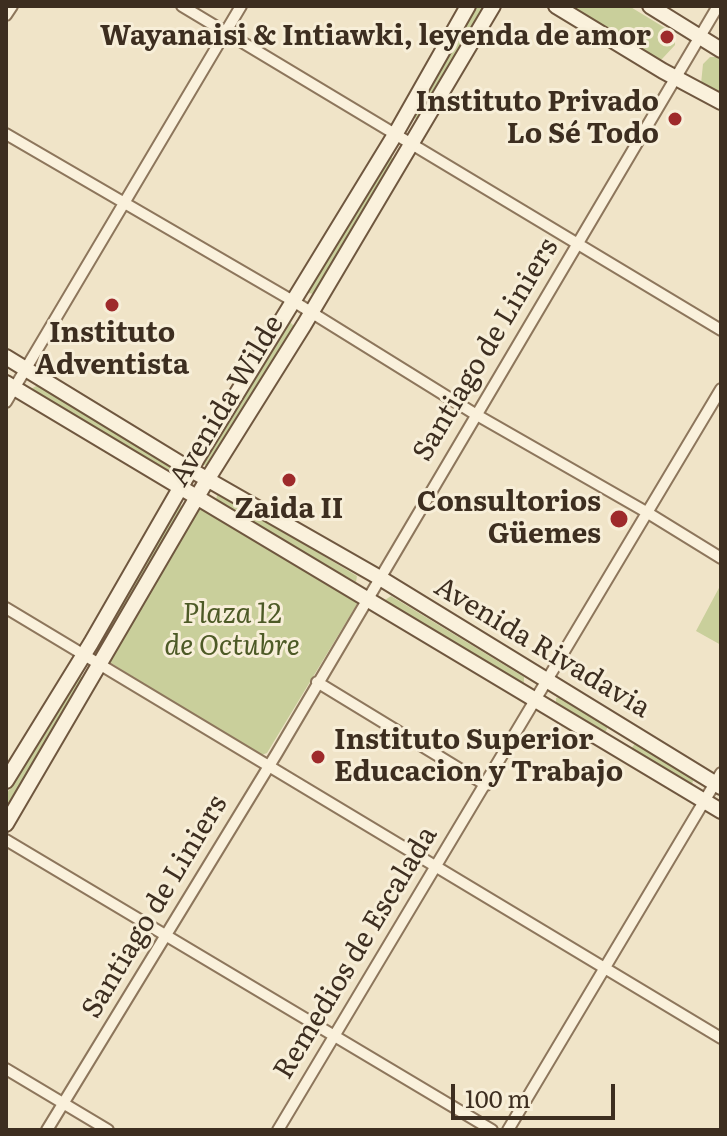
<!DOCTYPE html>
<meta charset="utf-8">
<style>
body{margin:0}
#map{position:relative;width:727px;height:1136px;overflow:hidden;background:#f0e4c8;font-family:Literata,serif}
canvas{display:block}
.frame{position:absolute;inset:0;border:8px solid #3d2e20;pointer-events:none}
.scale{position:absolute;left:451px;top:1084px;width:164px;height:36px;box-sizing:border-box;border:4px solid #3d2e20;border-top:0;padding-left:10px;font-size:24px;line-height:28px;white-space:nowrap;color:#3d2e20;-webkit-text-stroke:6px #f7eed8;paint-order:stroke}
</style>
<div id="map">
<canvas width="727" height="1136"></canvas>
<div class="frame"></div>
<div class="scale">100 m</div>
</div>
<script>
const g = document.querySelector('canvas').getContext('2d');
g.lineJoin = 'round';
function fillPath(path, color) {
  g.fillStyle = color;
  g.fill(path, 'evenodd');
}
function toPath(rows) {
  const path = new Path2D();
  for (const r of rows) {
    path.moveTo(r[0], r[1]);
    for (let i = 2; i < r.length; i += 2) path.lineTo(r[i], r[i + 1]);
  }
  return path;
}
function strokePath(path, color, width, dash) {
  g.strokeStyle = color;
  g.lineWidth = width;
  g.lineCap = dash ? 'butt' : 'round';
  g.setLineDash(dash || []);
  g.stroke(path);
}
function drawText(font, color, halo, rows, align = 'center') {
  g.font = font + ' Literata,serif';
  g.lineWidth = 6;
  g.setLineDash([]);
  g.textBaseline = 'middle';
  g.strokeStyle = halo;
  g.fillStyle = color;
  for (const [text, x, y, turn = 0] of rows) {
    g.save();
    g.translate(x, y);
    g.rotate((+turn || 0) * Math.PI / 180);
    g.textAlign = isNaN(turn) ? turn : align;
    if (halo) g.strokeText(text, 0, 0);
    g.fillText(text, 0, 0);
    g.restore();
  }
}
fillPath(toPath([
 [476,6,487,6,418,120,411,116],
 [564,6,629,6,675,34,675,45,662,59,651,59],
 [710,57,721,57,721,96,701,84,703,64],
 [391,156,395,162,314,294,308,293,307,290,388,157],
 [289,321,294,326,209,466,200,464,287,322],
 [38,385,174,467,173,473,169,475,32,393,31,389],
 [221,494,357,576,356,582,216,501,217,495],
 [180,505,184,507,105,645,101,647,96,644],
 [206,508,355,597,357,604,267,753,259,756,111,663,110,656,198,510],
 [720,586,721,586,721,645,696,631],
 [391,596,524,677,524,682,522,683,386,603,385,600],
 [78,674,84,679,6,812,6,795],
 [559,697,608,726,606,731,604,732,556,704,556,698],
 [636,742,694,778,692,784,631,749]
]), '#c9cf9b');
const street = toPath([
 [182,6,721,330],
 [6,15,12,6],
 [6,134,293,301,475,414,648,513,721,558],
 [6,402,241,6],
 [6,608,721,1038],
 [317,682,486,785],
 [6,840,492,1130],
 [6,1069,108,1130],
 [47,1130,277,753,718,6],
 [278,1130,721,389],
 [508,1130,721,773]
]);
const secondary = toPath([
 [556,6,663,71,721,102],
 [650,6,721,50],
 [6,357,191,470,380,578,721,787],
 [6,383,721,811],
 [6,781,91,643,198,457,396,133,468,6],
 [6,824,207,480,304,325,493,6]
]);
strokePath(street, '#8d765c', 14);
strokePath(secondary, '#6f573f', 18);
strokePath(street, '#faf1dc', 10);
strokePath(secondary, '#faf1dc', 14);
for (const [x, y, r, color] of [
 [667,37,8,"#9e2a2b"],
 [675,119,8,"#9e2a2b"],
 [112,305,8,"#9e2a2b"],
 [289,480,8,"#9e2a2b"],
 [619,519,10,"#9e2a2b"],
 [318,757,8,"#9e2a2b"]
]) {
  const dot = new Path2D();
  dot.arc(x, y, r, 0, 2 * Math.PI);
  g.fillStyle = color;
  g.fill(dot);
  strokePath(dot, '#f7eed8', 3);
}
drawText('bold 28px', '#3d2e20', '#f7eed8', [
 ["Wayanaisi & Intiawki, leyenda de amor",651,37],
 ["Instituto Privado",659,103],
 ["Lo Sé Todo",659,135],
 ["Instituto",112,334,"center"],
 ["Adventista",112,366,"center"],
 ["Consultorios",601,503],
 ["Güemes",601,535],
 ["Zaida II",289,510,"center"],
 ["Instituto Superior",334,741,"left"],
 ["Educacion y Trabajo",334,773,"left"]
], 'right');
drawText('28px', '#3d2e20', '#f7eed8', [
 ["Santiago de Liniers",486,350,-59],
 ["Avenida Wilde",227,401,-59],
 ["Avenida Rivadavia",542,648,31],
 ["Santiago de Liniers",155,907,-59],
 ["Remedios de Escalada",356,953,-59]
]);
drawText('italic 28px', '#4d5a26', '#f7eed8', [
 ["Plaza 12",232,615],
 ["de Octubre",232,647]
]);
</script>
